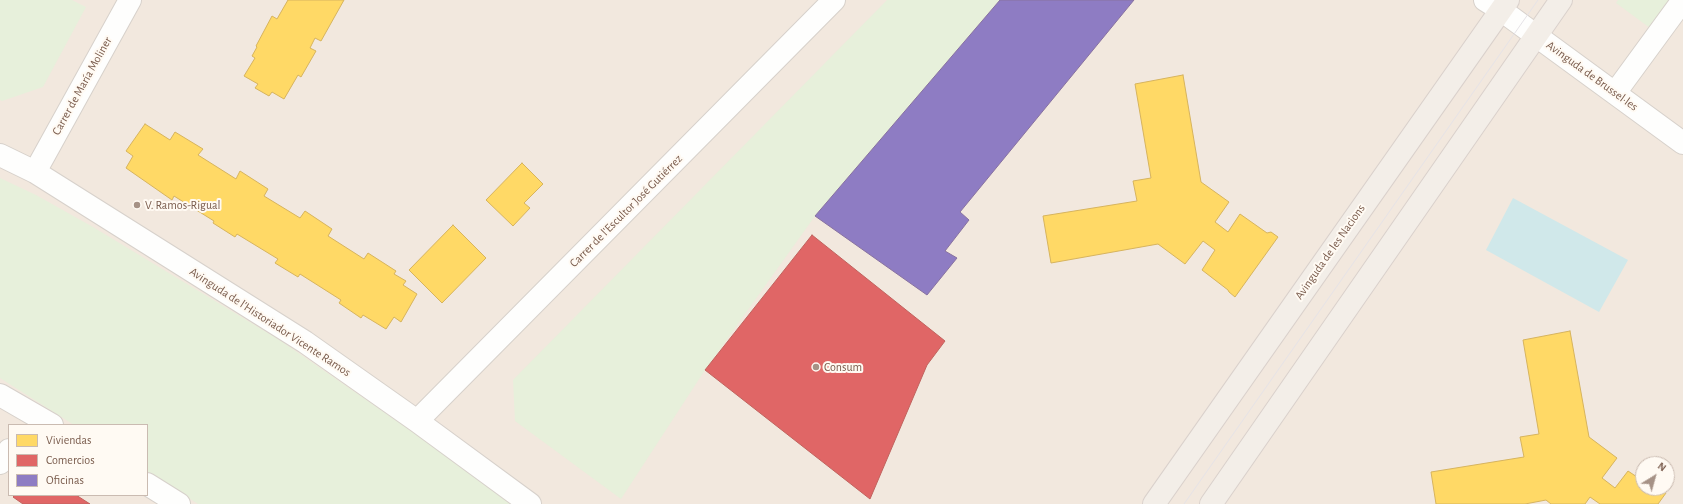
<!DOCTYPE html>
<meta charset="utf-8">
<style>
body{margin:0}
#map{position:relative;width:1683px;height:504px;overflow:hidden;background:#f9f5f0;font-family:"Alegreya Sans",sans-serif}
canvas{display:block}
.legend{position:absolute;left:8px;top:424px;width:140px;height:72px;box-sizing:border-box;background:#fffaf3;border:1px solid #cabbb1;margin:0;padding:5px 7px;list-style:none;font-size:12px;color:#7a5c4d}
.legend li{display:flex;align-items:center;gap:8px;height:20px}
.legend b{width:20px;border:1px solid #cabbb1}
.north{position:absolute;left:1635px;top:456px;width:40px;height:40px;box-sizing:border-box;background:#fffaf3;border:1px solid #cabbb1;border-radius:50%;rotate:37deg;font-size:11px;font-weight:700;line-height:16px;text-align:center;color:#7a5c4d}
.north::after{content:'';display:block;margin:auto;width:14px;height:18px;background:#a69286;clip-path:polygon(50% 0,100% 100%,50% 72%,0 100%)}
</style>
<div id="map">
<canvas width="1683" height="504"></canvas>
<ul class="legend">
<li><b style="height:11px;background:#ffd966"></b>Viviendas</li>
<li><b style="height:11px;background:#e06666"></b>Comercios</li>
<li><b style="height:11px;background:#8e7cc3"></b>Oficinas</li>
</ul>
<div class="north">N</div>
</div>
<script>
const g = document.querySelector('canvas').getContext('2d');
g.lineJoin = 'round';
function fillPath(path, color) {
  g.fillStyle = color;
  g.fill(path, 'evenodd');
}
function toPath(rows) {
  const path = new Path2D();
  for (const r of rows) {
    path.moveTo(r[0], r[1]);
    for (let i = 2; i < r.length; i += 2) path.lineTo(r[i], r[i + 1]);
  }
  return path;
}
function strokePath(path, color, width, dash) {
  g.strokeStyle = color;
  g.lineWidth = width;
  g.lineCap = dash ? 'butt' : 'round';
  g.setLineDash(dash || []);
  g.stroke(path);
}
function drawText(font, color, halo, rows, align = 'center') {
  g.font = font + ' "Alegreya Sans",sans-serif';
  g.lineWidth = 4;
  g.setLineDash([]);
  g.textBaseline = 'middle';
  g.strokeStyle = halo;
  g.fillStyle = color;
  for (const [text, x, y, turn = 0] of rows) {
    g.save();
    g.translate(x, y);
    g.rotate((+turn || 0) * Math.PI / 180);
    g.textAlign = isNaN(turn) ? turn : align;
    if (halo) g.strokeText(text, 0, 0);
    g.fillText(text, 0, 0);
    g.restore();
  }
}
fillPath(toPath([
 [0,0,1683,0,1683,504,0,504],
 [9,425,147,425,147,495,9,495],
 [1643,464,1667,464,1667,488,1643,488]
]), '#f2e8de');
fillPath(toPath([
 [0,0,72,0,86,7,43,87,2,101,0,100],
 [887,0,1000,0,815,216,705,370,621,499,515,421,513,380],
 [1618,0,1670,0,1650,28,1616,3],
 [0,178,36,195,93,227,281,341,462,466,512,504,198,504,147,471,147,425,74,425,0,378]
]), '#e7f0db');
fillPath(toPath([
 [1513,198,1628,260,1599,312,1486,250]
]), '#d0e8ea');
const homes = toPath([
 [288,0,344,0,321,41,315,38,310,48,316,51,301,77,298,75,284,99,272,92,269,96,255,88,258,84,244,76,255,58,252,56,257,47,256,46,272,16,277,19,288,0],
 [1183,75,1201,182,1229,202,1215,222,1228,232,1240,214,1267,233,1271,232,1278,237,1235,297,1229,292,1228,290,1202,270,1215,250,1203,241,1185,264,1158,244,1051,263,1043,216,1137,201,1133,181,1151,178,1135,84,1183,75],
 [145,124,170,140,175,132,203,149,198,155,236,179,240,171,268,189,264,196,300,218,305,211,332,229,328,236,364,259,368,253,396,271,394,274,406,281,403,285,417,294,401,322,394,317,386,329,363,315,361,318,339,303,341,300,300,274,298,277,275,263,278,259,237,234,235,237,213,223,214,221,174,196,172,200,126,168,133,156,126,151,145,124],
 [522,163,543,184,524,203,530,208,513,226,486,200,522,163],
 [453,225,486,258,442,303,409,270,453,225],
 [1570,331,1589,437,1617,458,1602,478,1615,488,1628,471,1643,481,1643,488,1653,488,1655,490,1659,488,1666,493,1658,504,1600,504,1590,497,1585,504,1551,504,1546,500,1525,504,1436,504,1431,472,1524,457,1520,437,1539,434,1523,340,1570,331]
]);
fillPath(homes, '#ffd966');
strokePath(homes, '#d7b45e', 1);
const shops = toPath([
 [812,235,945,341,927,365,870,499,705,370,812,235],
 [15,495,76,495,90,504,23,504,13,497,15,495]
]);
fillPath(shops, '#e06666');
strokePath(shops, '#c1635e', 1);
const offices = toPath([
 [1000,0,1134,0,960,212,969,220,945,251,957,258,927,295,815,216,1000,0]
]);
fillPath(offices, '#8e7cc3');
strokePath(offices, '#8872a0', 1);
const minor = toPath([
 [1485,0,1501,10,1683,143],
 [1615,93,1683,0],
 [0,155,35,172,305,342,417,421,530,504],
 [35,172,130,0],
 [0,395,52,425],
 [417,421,834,0],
 [0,463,9,450],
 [147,484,179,504]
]);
const major = toPath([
 [1154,504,1508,0],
 [1211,504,1561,0]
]);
strokePath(minor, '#d7d1cb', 24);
strokePath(major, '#dad1cc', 24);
strokePath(minor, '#fefefd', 22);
strokePath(major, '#f3eee8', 22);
strokePath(toPath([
 [1184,504,1538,0]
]), '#e6e3e7', 1);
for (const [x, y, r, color] of [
 [137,205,4,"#a69286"],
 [816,367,4,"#a69286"]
]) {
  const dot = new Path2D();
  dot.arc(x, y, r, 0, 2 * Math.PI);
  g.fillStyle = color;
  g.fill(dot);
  strokePath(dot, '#fffaf3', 1.5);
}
drawText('12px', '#7a5c4d', '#fffaf3', [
 ["Avinguda de Brussel·les",1592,76,36],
 ["Carrer de María Moliner",82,86,-61],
 ["Carrer de l'Escultor José Gutiérrez",626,211,-45],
 ["Avinguda de les Nacions",1330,252,-55],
 ["Avinguda de l'Historiador Vicente Ramos",270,322,33]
]);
drawText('12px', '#7a5c4d', '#fffaf3', [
 ["V. Ramos-Rigual",145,205],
 ["Consum",824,367]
], 'left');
</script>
